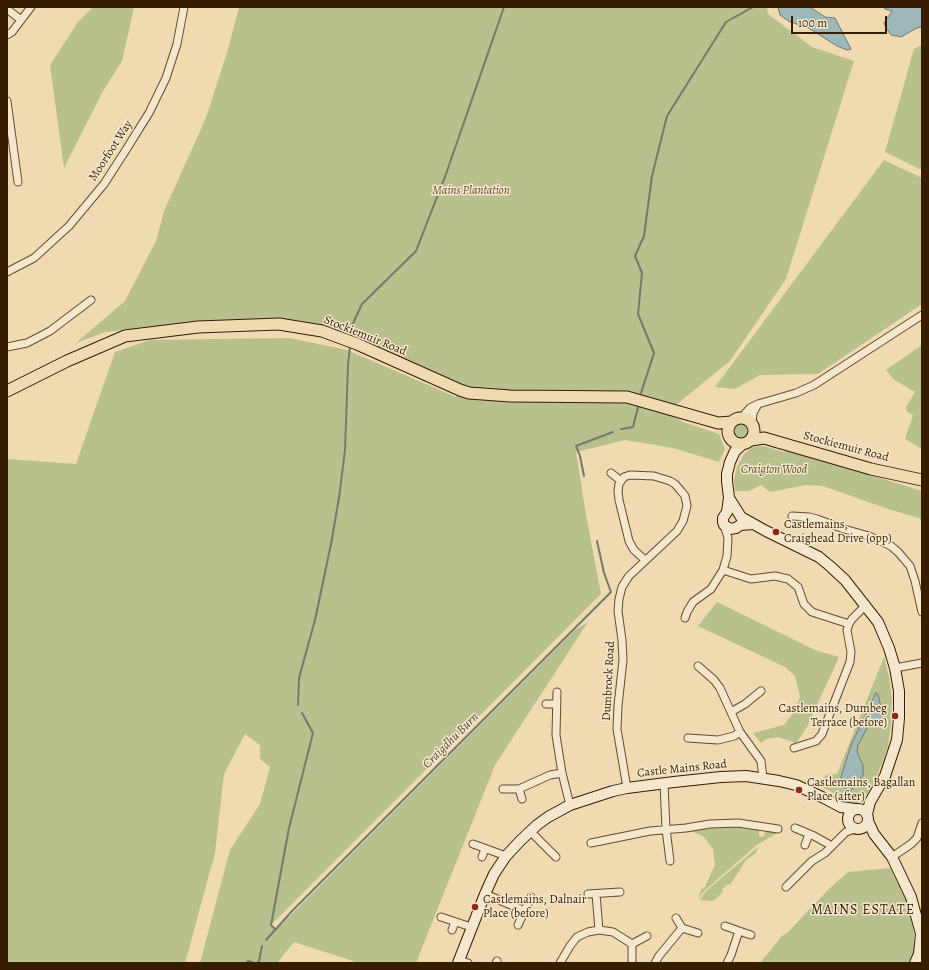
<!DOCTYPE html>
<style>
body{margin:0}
#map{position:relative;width:929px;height:970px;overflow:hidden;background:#efdab2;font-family:Alegreya,serif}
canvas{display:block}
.frame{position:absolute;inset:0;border:8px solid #361d00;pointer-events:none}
.scale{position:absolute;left:791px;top:16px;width:96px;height:18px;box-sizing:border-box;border:2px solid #361d00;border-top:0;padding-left:5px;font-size:12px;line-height:14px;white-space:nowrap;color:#361d00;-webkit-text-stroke:3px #f5e7cd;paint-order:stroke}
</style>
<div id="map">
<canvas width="929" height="970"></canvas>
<div class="frame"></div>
<div class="scale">100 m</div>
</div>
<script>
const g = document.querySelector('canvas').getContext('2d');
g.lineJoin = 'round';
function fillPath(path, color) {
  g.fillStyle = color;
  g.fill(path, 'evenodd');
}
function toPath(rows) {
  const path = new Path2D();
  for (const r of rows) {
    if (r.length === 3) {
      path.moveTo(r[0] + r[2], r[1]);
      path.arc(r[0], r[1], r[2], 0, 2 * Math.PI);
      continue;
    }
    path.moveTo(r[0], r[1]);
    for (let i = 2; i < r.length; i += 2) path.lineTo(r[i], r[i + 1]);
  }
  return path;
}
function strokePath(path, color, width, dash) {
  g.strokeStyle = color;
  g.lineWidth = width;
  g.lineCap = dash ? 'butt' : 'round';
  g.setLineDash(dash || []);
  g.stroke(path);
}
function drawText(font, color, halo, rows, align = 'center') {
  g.font = font + ' Alegreya,serif';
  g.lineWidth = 3;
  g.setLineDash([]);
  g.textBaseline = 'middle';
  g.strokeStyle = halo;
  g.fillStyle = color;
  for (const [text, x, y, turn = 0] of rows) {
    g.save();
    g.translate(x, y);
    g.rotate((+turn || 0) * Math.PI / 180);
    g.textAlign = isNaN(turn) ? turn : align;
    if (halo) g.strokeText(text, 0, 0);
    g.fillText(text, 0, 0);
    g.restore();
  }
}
fillPath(toPath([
 [93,7,134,7,122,61,103,91,64,168,50,65,78,22],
 [239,7,767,7,768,14,812,47,854,61,786,279,730,361,676,405,649,400,683,422,719,434,725,449,719,462,673,448,625,440,576,452,586,515,601,594,271,925,277,929,575,630,588,622,495,765,416,963,359,963,294,942,277,963,200,963,230,850,260,804,270,767,260,759,260,745,245,734,224,774,215,853,185,963,7,963,7,459,76,464,115,352,150,340,289,338,347,350,456,397,461,387,325,326,292,322,184,323,105,332,76,343,125,301,156,241,164,211,206,118,227,53],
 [922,45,922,170,885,152,914,49],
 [884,160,922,178,922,304,818,374,760,375,735,389,715,387],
 [922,345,922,449,905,439,913,415,907,412,906,407,915,392,893,379,886,370],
 [741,431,8],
 [763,446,784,452,787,449,922,491,922,521,919,518,891,510,823,486,806,485,770,492,761,485,749,491,735,491,734,480,737,467,744,454,753,447],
 [717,602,815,650,839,657,807,727,796,743,778,737,766,739,761,743,753,733,784,725,793,713,800,697,795,676,785,667,698,626],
 [884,657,889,677,892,698,891,727,888,745,883,761,873,785,865,796,855,805,817,784,826,775,837,774],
 [730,825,759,829,759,836,763,837,766,831,777,832,776,834,758,844,704,891,698,900,702,888,704,889,715,865,713,849,704,837,692,831,693,829],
 [758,847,756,853,746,860,730,885,728,884,722,889,723,891,716,899,712,901,700,900,706,891],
 [890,868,907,901,914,934,914,951,908,963,760,963,782,936,788,932,829,889,848,872]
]), '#b8c08d');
const water = toPath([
 [778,7,810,7,825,17,835,18,851,49,847,50,837,46,807,27,790,22,780,15,778,7],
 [884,7,922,7,922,27,917,28,901,37,891,35,886,28,884,23,892,11,885,9,884,7],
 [876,693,878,694,883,716,883,719,870,723,858,745,857,752,863,765,863,775,850,792,843,787,844,785,842,783,841,777,851,745,876,693]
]);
fillPath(water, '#9db8b6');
strokePath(water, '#747a6d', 1);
strokePath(toPath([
 [350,335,350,330,362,304,416,251,446,174,504,7],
 [640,396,654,353,638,314,642,273,635,256,644,236,652,176,667,116,726,22,753,7],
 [621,429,633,427,638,407],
 [584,476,580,456,576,446,613,432],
 [298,705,299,678,315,620,331,544,339,498,345,450,348,365,350,346],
 [275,929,271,925,289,828,313,733,302,713],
 [266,940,293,910,611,592,604,573,597,541],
 [246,963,248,961,254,963],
 [257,963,259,961,262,946]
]), '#747a6d', 2);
const street = toPath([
 [7,9,21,20],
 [7,35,12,32,31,7],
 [7,101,18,182],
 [7,272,34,258,69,226,104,184,124,153,149,113,166,78,177,44,184,7],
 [7,347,27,343,50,331,91,300],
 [741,418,750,408,758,404,796,393,814,385,922,315],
 [752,423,753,413,758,404],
 [611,473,621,481],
 [792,516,809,517,817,519,844,529,869,536,891,546,898,552,910,566,915,581,922,612],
 [723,570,751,579,775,576,788,579,798,587,804,604,812,612,849,624],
 [685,618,687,612,693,602,711,589,723,570,727,556,728,538,724,525],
 [698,666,714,680,720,688,740,732,761,761,763,778],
 [895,668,922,663],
 [557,692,556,735,562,773,570,805],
 [546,704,556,704],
 [731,712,745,704,761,691],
 [688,738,718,740,734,736,740,732],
 [794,748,816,741,822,734,850,662,851,652,847,630,849,624,852,619,866,605],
 [664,783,666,829,670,861],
 [627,788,617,729,618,706,623,660,622,640,618,611,619,599,622,587,629,576,677,531,683,521,687,506,685,496,681,491,675,484,670,481,654,476,630,475,624,477,619,484,618,491,619,500,629,541,634,550,645,560],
 [503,789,519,789,550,775,562,773],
 [519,789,522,799],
 [795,828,814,836,832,846],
 [530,831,556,857],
 [591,843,650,831,686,828,710,824,738,823,778,829],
 [473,844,506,856],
 [805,845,809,834],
 [482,857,485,849],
 [892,857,911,844,917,838,922,823],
 [786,887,812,861,825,853,846,832,855,829],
 [485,894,525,911],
 [588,894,620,892],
 [596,894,599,930],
 [441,917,471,927],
 [676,918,682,928],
 [518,925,531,897],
 [725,926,739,931,731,955,727,963],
 [452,930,455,922],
 [739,931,751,935],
 [632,944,647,936],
 [459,960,468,963],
 [496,963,497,961],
 [560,963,570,946,577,937,588,932,599,930,613,932,632,944,632,962],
 [655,963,659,956,682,928,698,933]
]);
const secondary = toPath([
 [743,444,735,451,730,462,727,474,727,481,729,498,727,512,723,518,723,522,724,525,730,529,736,528,740,525,753,524],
 [729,498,741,517,766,531,819,557,831,567,845,580,878,622,889,648,895,668,899,691,899,718,897,740,885,776,870,802,867,814],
 [858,819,10],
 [868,821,874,834,892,857,911,897,921,934,919,954,915,963],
 [458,963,485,894,494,874,506,856,520,841,537,825,548,817,570,805,613,791,627,788,674,782,721,777,746,776,779,781,796,785,824,798,841,807,855,809]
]);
const primary = toPath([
 [7,391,67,361,125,336,198,327,279,324,322,331,357,344,460,390,469,393,510,396,627,397,718,423,732,422],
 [741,431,13],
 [751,440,764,438,871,469,922,480]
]);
strokePath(street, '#644c2c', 9);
strokePath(secondary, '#361d00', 12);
strokePath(primary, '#361d00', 13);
strokePath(street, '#f5e7cd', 7);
strokePath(secondary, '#f5e7cd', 10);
strokePath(primary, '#efdab2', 11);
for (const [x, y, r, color] of [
 [776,532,4,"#8f2418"],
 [895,716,4,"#8f2418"],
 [799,790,4,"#8f2418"],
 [475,907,4,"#8f2418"]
]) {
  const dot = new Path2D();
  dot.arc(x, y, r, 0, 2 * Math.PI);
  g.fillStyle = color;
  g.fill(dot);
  strokePath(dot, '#f5e7cd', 1.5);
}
drawText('12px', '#361d00', '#f5e7cd', [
 ["Moorfoot Way",111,151,-57],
 ["Stockiemuir Road",365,336,22],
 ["Stockiemuir Road",846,447,15],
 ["Dumbrock Road",609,681,-87],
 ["Castle Mains Road",682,769,-6]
]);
drawText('italic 12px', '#5d4e2a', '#f5e7cd', [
 ["Mains Plantation",471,191],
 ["Craigton Wood",774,470]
]);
drawText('12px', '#361d00', '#f5e7cd', [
 ["Castlemains,",784,525],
 ["Craighead Drive (opp)",784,539],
 ["Castlemains, Dumbeg",887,709,"right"],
 ["Terrace (before)",887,723,"right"],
 ["Castlemains, Bagallan",807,783],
 ["Place (after)",807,797],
 ["Castlemains, Dalnair",483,900],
 ["Place (before)",483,914]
], 'left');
drawText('italic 13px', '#554c37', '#f5e7cd', [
 ["Craigdhu Burn",451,741,-45]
]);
g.letterSpacing = '1px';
drawText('14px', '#361d00', '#f5e7cd', [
 ["MAINS ESTATE",863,911]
]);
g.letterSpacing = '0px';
</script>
